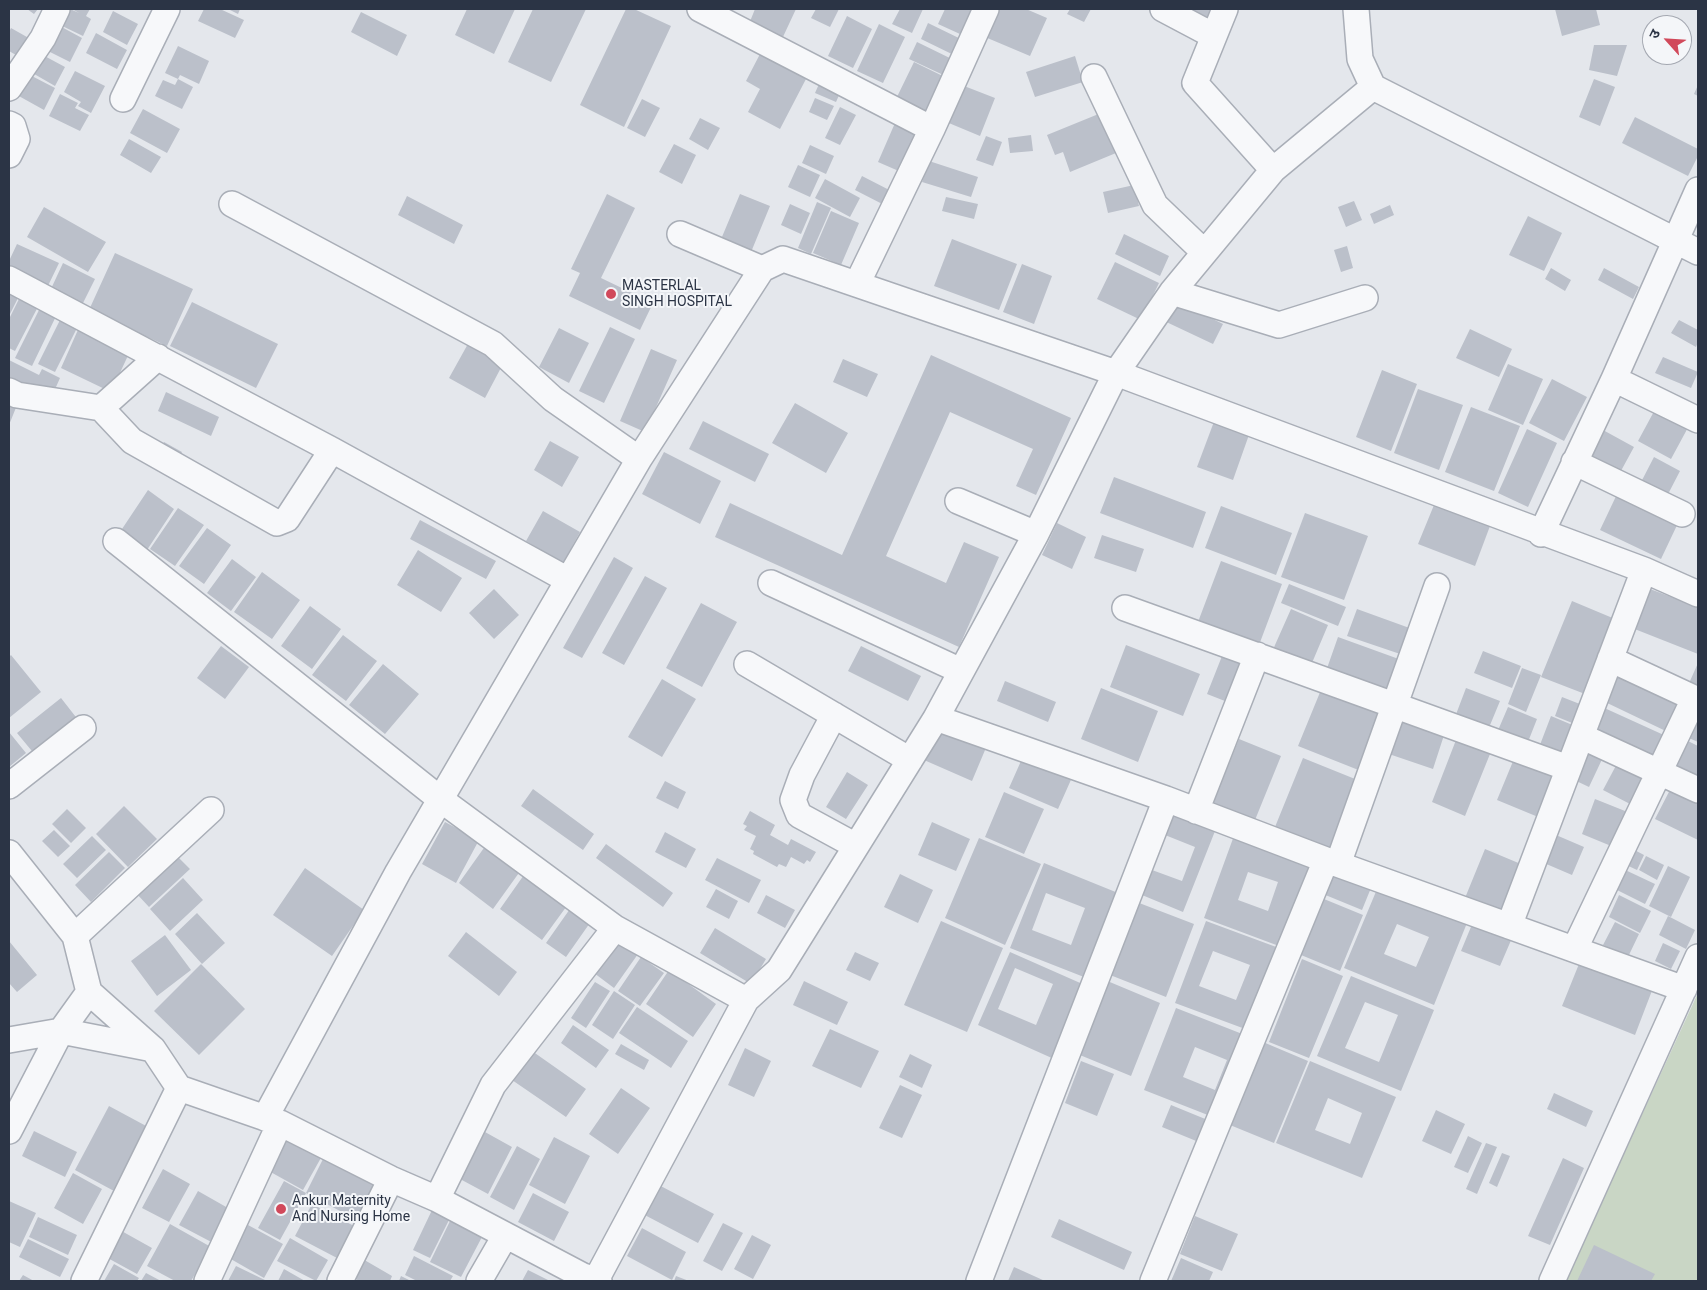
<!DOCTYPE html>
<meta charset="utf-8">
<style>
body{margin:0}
#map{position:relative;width:1707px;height:1290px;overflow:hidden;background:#e4e7ec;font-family:Roboto,"Noto Sans Devanagari",sans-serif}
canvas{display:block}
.frame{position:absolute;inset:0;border:10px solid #2b3445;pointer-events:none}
.north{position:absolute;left:1642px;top:15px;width:50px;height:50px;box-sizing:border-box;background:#f4f6f9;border:1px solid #a4a8b1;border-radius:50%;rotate:296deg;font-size:14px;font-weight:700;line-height:20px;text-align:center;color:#2b3445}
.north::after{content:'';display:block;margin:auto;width:18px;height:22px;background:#d1495b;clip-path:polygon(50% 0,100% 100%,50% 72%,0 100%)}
</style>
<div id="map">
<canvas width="1707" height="1290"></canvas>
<div class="frame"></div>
<div class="north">उ</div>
</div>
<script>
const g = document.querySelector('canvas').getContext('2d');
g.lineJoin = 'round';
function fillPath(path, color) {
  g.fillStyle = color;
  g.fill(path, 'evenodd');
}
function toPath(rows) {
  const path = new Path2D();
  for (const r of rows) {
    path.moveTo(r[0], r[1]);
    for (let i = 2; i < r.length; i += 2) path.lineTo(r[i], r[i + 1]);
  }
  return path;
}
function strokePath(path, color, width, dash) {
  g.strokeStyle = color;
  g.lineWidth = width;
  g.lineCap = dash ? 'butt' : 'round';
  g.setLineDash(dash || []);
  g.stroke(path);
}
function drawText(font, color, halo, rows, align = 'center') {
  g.font = font + ' Roboto,sans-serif';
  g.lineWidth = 4;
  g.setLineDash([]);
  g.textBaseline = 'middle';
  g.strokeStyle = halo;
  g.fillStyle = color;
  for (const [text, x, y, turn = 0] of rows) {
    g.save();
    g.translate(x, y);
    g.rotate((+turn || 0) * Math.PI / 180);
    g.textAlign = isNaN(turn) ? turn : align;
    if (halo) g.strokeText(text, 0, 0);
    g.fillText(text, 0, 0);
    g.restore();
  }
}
fillPath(toPath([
 [1698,993,1698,1281,1564,1281,1592,1223]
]), '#c9d6c5');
fillPath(toPath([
 [27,9,38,9,34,14],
 [63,9,70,9,79,13,72,9,90,9,86,16,91,19,83,36,56,23],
 [204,9,220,9,244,20,235,38,198,21],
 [228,9,240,9,238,14],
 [467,9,515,9,494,54,455,35],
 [533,9,586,9,551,82,508,62],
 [626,9,634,9,671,26,624,127,580,105],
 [755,9,796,9,782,39,749,24],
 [816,9,839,9,830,27,811,18],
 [900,9,923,9,912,33,892,24],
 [945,9,984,9,971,39,938,24],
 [998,9,1026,9,1047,18,1030,56,985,37],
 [1070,9,1091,9,1084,22,1067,14],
 [1191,9,1215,9,1209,19],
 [1555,9,1596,9,1600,25,1562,36],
 [113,11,138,24,127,45,103,32],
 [361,12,407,35,397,56,351,32],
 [847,16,872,29,853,68,828,56],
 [928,23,969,43,962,59,921,39],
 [56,24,82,38,70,62,44,49],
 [879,24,905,37,883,83,857,71],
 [11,28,34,41,23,59,9,51,9,32],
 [96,33,127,50,117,69,86,53],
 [917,42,960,63,952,79,909,59],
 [1594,45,1627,45,1617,76,1589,70],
 [178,46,209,61,199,84,180,75,178,79,165,73],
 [39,53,65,67,55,86,29,71],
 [760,54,806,79,780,129,748,112,760,89,746,81],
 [1075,56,1083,82,1035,97,1026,72],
 [914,62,953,81,934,120,895,101],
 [75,71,105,86,91,113,78,106,81,102,64,92],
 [28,74,55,88,44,110,17,95],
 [823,75,844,84,836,102,815,93],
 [178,79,193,87,182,109,155,96,163,80,175,85],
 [1594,79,1615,87,1600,126,1579,117],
 [959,84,995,98,980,136,944,121],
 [1698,85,1698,96,1694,94],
 [60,94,78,103,75,108,89,115,80,131,49,116],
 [815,98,834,106,827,120,809,112],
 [642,99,660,108,645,137,627,128],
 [840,107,856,115,840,145,825,138],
 [143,109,180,129,167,153,130,133],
 [1101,113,1116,153,1070,172,1063,152,1055,155,1047,135],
 [1635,117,1698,149,1698,156,1688,176,1622,143],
 [700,118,720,128,708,150,689,139],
 [895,123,918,133,901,172,878,162],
 [1031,135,1033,151,1010,153,1008,138],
 [986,136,1002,142,993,166,976,160],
 [129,139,161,157,151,173,120,155],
 [674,144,696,155,682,184,659,172],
 [810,145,834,156,826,174,802,163],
 [929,161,978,177,971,197,922,182],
 [798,165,820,175,810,197,788,187],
 [862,176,899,195,892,209,855,190],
 [825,179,860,198,850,217,815,198],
 [1134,185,1139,206,1108,213,1103,192],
 [607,194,635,208,601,278,653,303,640,330,569,296,580,273,571,269],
 [740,194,770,206,749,257,719,244],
 [407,196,463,225,454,244,398,215],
 [946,197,978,204,974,219,942,211],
 [1354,201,1362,220,1346,227,1338,207],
 [817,202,831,208,811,254,798,248],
 [790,204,810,213,801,234,781,225],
 [1390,205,1394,215,1374,224,1370,214],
 [44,207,106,242,88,272,27,237],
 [831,211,859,223,841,265,813,253],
 [1528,216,1562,233,1544,271,1509,255],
 [1124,234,1169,256,1160,276,1115,254],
 [952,239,1017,264,999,310,934,286],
 [17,244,59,263,46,290,9,272,9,261],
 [1347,246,1353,268,1341,272,1334,250],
 [115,253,193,289,167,346,89,310],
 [1115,262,1159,283,1141,320,1097,299],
 [63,263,95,279,81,307,50,291],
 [1022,264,1052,276,1034,324,1003,312],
 [1551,268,1571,280,1565,291,1545,279],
 [1604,268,1639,287,1633,299,1598,280],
 [9,281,23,288,9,316],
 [24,289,42,299,15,351,9,348,9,319],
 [1170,298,1223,324,1213,344,1160,319],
 [43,302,59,310,32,366,15,358],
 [192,302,278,344,256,388,170,346],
 [63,314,80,322,55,372,38,364],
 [1679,320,1698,330,1698,342,1696,347,1671,333],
 [81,323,132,347,111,392,61,368],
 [610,327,635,339,604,403,579,391],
 [559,328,589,343,569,383,539,367],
 [1470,329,1512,349,1499,377,1456,358],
 [469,342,504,362,485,398,449,378],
 [651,349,677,360,645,432,620,421],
 [931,355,1071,418,1036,495,1016,486,1033,449,950,412,886,556,946,583,964,542,999,557,959,647,715,537,730,503,842,555],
 [1663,357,1698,372,1691,388,1655,373],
 [843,359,878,374,867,397,833,382],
 [9,360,39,375,42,369,60,378,52,396,9,387],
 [1508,364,1543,379,1523,425,1488,410],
 [1382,370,1417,384,1391,451,1356,437],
 [1552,379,1587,397,1564,441,1529,423],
 [1418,389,1463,405,1439,470,1394,453],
 [166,392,219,417,211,436,158,411],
 [9,396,19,400,9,425],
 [795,403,848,433,826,473,772,443],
 [1658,404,1691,422,1671,459,1638,441],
 [1471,407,1520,426,1494,491,1445,472],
 [1215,419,1250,432,1233,480,1197,467],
 [703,421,769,454,755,482,689,449],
 [1527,429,1557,443,1528,507,1498,493],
 [1603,430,1634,447,1616,480,1585,463],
 [550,441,579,457,562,487,534,470],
 [164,442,182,452,176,464,158,454],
 [664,452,721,481,700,524,642,494],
 [1654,457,1680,471,1665,500,1639,486],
 [1114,477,1206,512,1193,548,1100,513],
 [148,490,174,509,147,550,120,532],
 [1618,492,1679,521,1661,559,1600,530],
 [1434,505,1490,526,1475,566,1418,544],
 [1221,506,1292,533,1276,575,1205,548],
 [178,508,204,525,175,566,150,549],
 [543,511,580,532,563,563,526,541],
 [1305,513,1368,536,1344,600,1281,577],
 [420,520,496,561,486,579,410,539],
 [1057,523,1086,537,1072,569,1042,555],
 [207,528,231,545,204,584,179,566],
 [1102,535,1144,549,1136,572,1094,558],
 [418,550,462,578,441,612,397,585],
 [614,557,633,568,582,658,563,648],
 [232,559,256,577,231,611,207,593],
 [1221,561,1282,584,1259,645,1198,622],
 [262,572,300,600,272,639,234,612],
 [645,576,667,588,624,665,602,653],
 [1289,584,1346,607,1338,626,1281,603],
 [1642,586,1698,607,1698,654,1627,626],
 [494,589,519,615,494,639,469,613],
 [1572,601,1615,619,1585,694,1541,677],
 [701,603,737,622,702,687,666,668],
 [310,606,341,629,312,669,281,646],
 [1291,609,1328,625,1309,670,1271,654],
 [1357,609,1415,630,1406,656,1347,636],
 [343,635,377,661,346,701,312,675],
 [1338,637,1407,662,1393,699,1325,674],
 [1126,645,1200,674,1183,716,1110,687],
 [221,646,249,667,225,699,197,678],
 [861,646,921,676,908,701,848,671],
 [1224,651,1247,660,1230,703,1207,694],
 [1483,651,1521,666,1512,688,1474,673],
 [11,655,41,692,9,718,9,657],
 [1698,663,1698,696,1686,690],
 [383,664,419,694,385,734,349,705],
 [1522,668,1541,675,1526,712,1508,704],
 [1617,672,1686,705,1672,734,1603,701],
 [662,679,696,699,662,757,628,737],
 [1005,681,1056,702,1048,722,997,701],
 [1323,685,1390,712,1366,773,1298,746],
 [1101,688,1158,711,1138,762,1081,739],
 [1466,688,1500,701,1488,730,1455,717],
 [1562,697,1590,708,1582,727,1555,716],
 [61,698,79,721,36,756,17,733],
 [1698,699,1698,742,1682,735],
 [1600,706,1666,736,1655,762,1588,733],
 [1508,707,1537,719,1526,747,1496,735],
 [1396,712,1446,729,1433,769,1383,752],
 [1551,716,1582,729,1569,762,1538,750],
 [940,722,988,743,972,781,924,760],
 [9,732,26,753,9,767],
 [1239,739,1281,756,1255,820,1213,803],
 [1684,739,1698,746,1698,781,1669,767],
 [1456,740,1490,754,1465,816,1432,802],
 [1584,743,1605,753,1589,787,1568,777],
 [1025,752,1074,773,1058,809,1009,788],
 [1516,754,1561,772,1543,819,1497,800],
 [1303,758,1365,783,1337,852,1275,827],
 [1620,758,1649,773,1632,805,1603,790],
 [847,772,868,785,846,819,826,807],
 [665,781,686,792,678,809,656,798],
 [1672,786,1698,799,1698,840,1655,819],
 [533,789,594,834,583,850,521,806],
 [1004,792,1044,809,1024,854,985,837],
 [1595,799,1630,813,1616,848,1582,834],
 [124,806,157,839,128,867,96,834],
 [67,809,86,828,71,843,52,824],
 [1175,810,1217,826,1183,912,1142,895,1152,870,1182,881,1195,847,1165,835],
 [750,811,775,825,770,835,788,845,791,839,816,852,810,862,807,860,804,864,791,857,786,867,779,864,777,867,753,854,754,851,750,849,756,836,744,830,747,826,743,824],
 [445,822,479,840,456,883,422,864],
 [932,822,970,839,956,871,918,855],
 [54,830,70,846,58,857,42,841],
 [665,832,696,849,686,868,655,852],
 [1549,832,1584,847,1572,875,1537,860],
 [1235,833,1318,863,1287,949,1204,918],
 [1248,872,1278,882,1268,911,1238,900],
 [92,836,106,850,77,878,63,864],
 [979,838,1041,864,1005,945,945,918],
 [606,844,673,893,663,907,596,858],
 [486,845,521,870,493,909,459,883],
 [1625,845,1644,855,1637,870,1618,861],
 [1485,849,1528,867,1509,915,1465,898],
 [109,852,125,868,91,902,75,885],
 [176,855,190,869,149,907,136,893],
 [1646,856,1664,865,1657,880,1639,870],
 [717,858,761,880,749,903,705,880],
 [1044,863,1123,895,1089,979,1010,948],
 [1046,893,1085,908,1071,945,1032,930],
 [1668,866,1690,877,1671,917,1649,906],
 [1333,867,1373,883,1362,910,1323,894],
 [305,868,364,910,332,956,273,915],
 [1621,868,1655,884,1645,904,1611,887],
 [526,872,569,903,542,940,500,909],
 [900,874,933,890,918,923,884,907],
 [183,878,203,900,170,931,150,909],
 [1380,882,1469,918,1434,1005,1344,968],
 [1397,924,1429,937,1416,967,1384,954],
 [716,889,738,901,729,919,706,907],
 [766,895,795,910,785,928,757,913],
 [1619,895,1651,911,1640,933,1609,917],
 [1324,899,1363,915,1340,971,1301,955],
 [1134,901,1194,924,1166,997,1105,973],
 [572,906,592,920,566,957,546,943],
 [197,913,225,943,202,964,175,934],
 [1668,916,1695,930,1686,949,1659,935],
 [941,921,1003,948,967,1032,904,1005],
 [1206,921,1287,951,1256,1033,1175,1003],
 [1213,951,1250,965,1236,1000,1199,986],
 [1473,922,1512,938,1500,966,1461,951],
 [1615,922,1639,934,1628,957,1603,945],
 [715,928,766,959,751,984,700,953],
 [466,932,517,972,499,996,448,956],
 [165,935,191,970,157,996,131,961],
 [617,940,638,954,614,988,594,973],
 [9,941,37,975,17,992,9,983],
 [1663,943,1680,951,1671,969,1655,961],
 [855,952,879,963,870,981,846,970],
 [1010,952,1087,986,1054,1059,978,1025],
 [1015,968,1053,984,1036,1025,998,1009],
 [641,957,664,973,640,1006,618,991],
 [1302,959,1343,976,1309,1058,1269,1042],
 [1581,959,1653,988,1635,1035,1562,1006],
 [201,964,245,1009,199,1055,154,1011],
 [669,970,716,1004,693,1037,646,1004],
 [1351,976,1434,1010,1401,1091,1317,1056],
 [1365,1002,1398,1015,1379,1062,1345,1048],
 [1105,980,1160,1003,1131,1076,1075,1053],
 [804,981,848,1002,837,1025,793,1005],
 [595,982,610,991,586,1028,571,1018],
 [614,991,635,1005,613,1039,592,1025],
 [637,1007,688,1041,671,1068,619,1033],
 [1176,1008,1250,1037,1218,1119,1144,1090],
 [1195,1047,1227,1060,1215,1090,1183,1077],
 [573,1025,609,1050,596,1068,561,1043],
 [830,1029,879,1051,861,1088,812,1066],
 [1263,1042,1308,1061,1274,1143,1230,1125],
 [621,1044,649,1060,644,1070,615,1054],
 [745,1048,771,1061,754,1097,728,1085],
 [532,1051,586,1089,566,1117,512,1080],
 [910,1054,932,1065,922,1088,899,1077],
 [1081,1061,1114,1074,1097,1116,1065,1103],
 [1310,1061,1396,1097,1362,1178,1276,1143],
 [1328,1098,1362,1113,1350,1144,1315,1130],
 [900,1085,922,1095,902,1138,879,1128],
 [621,1088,650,1108,618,1154,589,1134],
 [1554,1093,1593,1111,1586,1127,1547,1109],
 [1171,1105,1215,1123,1206,1145,1162,1127],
 [109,1106,148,1127,114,1191,75,1170],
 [1436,1110,1465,1124,1451,1154,1422,1141],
 [34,1131,77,1152,65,1177,22,1156],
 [485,1132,512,1147,488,1194,460,1179],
 [286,1135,322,1156,303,1190,267,1170],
 [1468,1136,1482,1143,1468,1173,1454,1167],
 [554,1137,590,1156,565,1204,529,1185],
 [1486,1143,1497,1147,1477,1194,1466,1189],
 [517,1146,540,1159,514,1210,490,1197],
 [326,1153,380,1181,359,1221,306,1193],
 [1502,1153,1510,1156,1497,1187,1489,1183],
 [1563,1158,1584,1168,1550,1245,1528,1236],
 [163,1169,190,1184,169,1222,142,1208],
 [73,1173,102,1189,83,1224,54,1208],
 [284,1181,306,1193,280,1240,258,1228],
 [655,1183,714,1214,698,1243,639,1212],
 [198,1191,235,1212,217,1245,179,1225],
 [533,1193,569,1212,554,1241,518,1222],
 [9,1201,36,1213,20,1247,9,1242],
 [312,1204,354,1226,337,1258,295,1236],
 [432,1210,450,1218,430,1258,413,1250],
 [1195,1216,1238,1234,1222,1271,1180,1254],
 [38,1217,77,1235,68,1255,29,1237],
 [451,1219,483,1235,461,1277,430,1262],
 [1059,1219,1132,1252,1124,1270,1051,1237],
 [723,1223,743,1233,722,1271,703,1261],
 [170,1224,211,1247,191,1281,175,1281,147,1266],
 [248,1225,283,1244,264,1278,229,1258],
 [642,1228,686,1252,672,1280,627,1256],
 [118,1229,152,1248,137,1274,104,1256],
 [752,1235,771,1245,753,1279,734,1269],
 [290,1238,328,1260,316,1281,277,1261],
 [28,1239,69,1259,60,1277,19,1257],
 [1594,1245,1655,1274,1651,1281,1577,1281],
 [414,1256,453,1276,450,1281,417,1281,405,1275],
 [361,1258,392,1276,390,1281,359,1281,351,1276],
 [1181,1258,1213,1272,1209,1281,1171,1281],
 [114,1264,139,1278,137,1281,104,1281],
 [236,1266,267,1281,228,1281],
 [1014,1267,1045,1281,1008,1281],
 [284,1269,305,1281,278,1281],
 [528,1270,550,1281,522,1281],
 [146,1273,161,1281,141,1281],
 [23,1275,34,1281,19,1281],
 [401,1276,411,1281,399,1281],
 [676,1276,689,1281,674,1281]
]), '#bbc0ca');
const minor = toPath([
 [700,9,932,129],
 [1163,9,1214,36],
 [1225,9,1195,83,1273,170],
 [1356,9,1360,59,1373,87,1698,252],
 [1094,77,1155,205,1204,252],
 [9,88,43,38,57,9],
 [123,99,167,9],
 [9,124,13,126,17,139,9,155],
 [232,204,493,344,553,399,639,459],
 [680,234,762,269],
 [9,279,332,450,568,580],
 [857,284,932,129,986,9],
 [1172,292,1279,325,1365,298],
 [1614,379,1698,420],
 [9,391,17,395,101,408,158,357],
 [101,408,132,441,277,523,287,519,332,450],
 [1574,462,1682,514],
 [958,501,1036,534],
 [1541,534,1614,379,1698,190],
 [116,541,440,799,615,928,746,1000],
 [771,583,961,671],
 [1125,608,1568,768],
 [1610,659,1698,700],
 [747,664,910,760],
 [834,715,802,775,793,800,799,815,856,846],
 [936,718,1166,799,1326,860,1684,989],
 [1583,737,1698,790],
 [9,786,83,728],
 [1196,811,1257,655],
 [9,853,75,936,89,992,153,1049,179,1088,280,1123,391,1179,437,1199,583,1276,599,1281],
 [1338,864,1437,586],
 [1509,926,1644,570],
 [75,936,211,810],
 [1575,948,1694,699],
 [9,1040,61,1031,153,1049],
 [265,1118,398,872,639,459,762,269,783,259,1116,373,1644,570,1698,594],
 [9,1131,61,1031,89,992],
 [437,1199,493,1085,615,928],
 [596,1280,746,1000,779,970,936,718,1036,534,1116,373,1172,292,1273,170,1373,87],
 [84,1281,179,1088],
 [207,1281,280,1123],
 [340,1281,391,1179],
 [479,1281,505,1236],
 [979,1281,1166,799],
 [1153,1281,1326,860],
 [1552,1281,1698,957]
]);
strokePath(minor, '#a9aeb7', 28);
strokePath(minor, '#f7f8fa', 25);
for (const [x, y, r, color] of [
 [611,294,6,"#d1495b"],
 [281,1209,6,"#d1495b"]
]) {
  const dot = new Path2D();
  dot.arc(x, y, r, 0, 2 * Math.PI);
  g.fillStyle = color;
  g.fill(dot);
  strokePath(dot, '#f4f6f9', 2);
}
drawText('14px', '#2b3445', '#f4f6f9', [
 ["MASTERLAL",622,286],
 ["SINGH HOSPITAL",622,302],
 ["Ankur Maternity",292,1201],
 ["And Nursing Home",292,1217]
], 'left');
</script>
